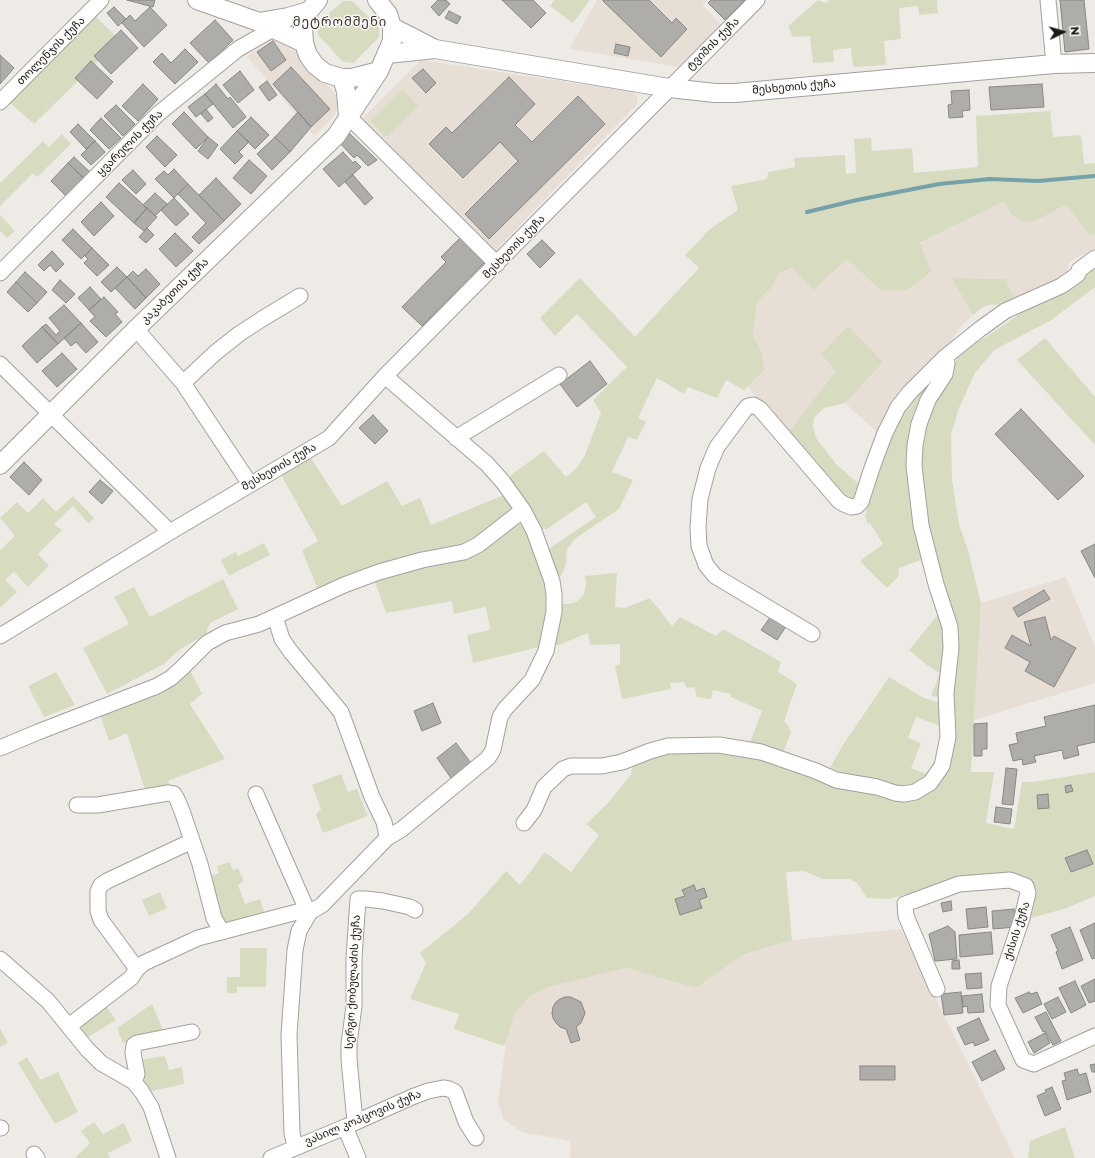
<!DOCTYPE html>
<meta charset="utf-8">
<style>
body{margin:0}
#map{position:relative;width:1095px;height:1158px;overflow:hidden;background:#eeebe7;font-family:Montserrat,sans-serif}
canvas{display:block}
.north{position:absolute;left:1043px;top:12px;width:40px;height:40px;-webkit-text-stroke:3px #fbf8f5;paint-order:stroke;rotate:85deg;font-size:11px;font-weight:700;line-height:16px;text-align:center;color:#181716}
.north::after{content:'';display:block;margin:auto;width:14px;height:18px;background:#181716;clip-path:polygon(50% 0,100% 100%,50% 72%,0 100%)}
</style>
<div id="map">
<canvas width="1095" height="1158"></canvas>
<div class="north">N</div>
</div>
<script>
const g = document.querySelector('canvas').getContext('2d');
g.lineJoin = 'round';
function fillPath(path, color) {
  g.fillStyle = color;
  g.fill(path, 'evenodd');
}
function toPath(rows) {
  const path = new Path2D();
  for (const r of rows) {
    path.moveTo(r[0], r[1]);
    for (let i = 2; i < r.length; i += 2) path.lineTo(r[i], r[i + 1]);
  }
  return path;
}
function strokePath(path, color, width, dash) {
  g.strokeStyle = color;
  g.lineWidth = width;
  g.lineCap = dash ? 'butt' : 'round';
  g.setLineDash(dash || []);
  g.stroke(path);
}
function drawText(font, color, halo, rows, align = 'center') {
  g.font = font + ' Montserrat,"Noto Sans Georgian",sans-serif';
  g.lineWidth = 3;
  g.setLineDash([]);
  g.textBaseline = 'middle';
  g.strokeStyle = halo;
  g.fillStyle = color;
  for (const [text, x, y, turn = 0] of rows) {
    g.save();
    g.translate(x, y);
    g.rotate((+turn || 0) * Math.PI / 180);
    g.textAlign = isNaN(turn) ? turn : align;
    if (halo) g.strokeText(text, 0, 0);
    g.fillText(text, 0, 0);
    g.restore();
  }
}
fillPath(toPath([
 [597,0,707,0,702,5,723,27,678,67,569,49],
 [273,40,276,40,285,42,295,49,303,61,329,86,336,96,338,103,337,110,331,120,314,136,247,56],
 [421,60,633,92,637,97,637,104,495,251,363,118],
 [1004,200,1011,214,1036,221,1066,205,1090,236,1095,234,1095,248,1069,262,1067,278,1014,299,1006,279,951,278,973,315,964,323,956,333,948,348,879,434,845,403,883,362,836,371,787,434,748,387,765,370,761,350,753,336,757,302,771,288,779,273,791,268,814,290,847,259,880,290,920,244],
 [1066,577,1095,647,1095,683,974,720,981,603],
 [901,929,1015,1158,570,1158,571,1141,521,1132,503,1119,498,1102,506,1042,515,1013,530,996,549,987,626,968,695,988,745,954,792,940]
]), '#e7ded5');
fillPath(toPath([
 [554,0,590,0,573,23,550,6],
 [818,0,826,3,829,0,937,0,938,13,919,15,918,6,899,8,901,39,884,41,886,65,853,67,851,48,833,50,834,62,813,63,810,36,793,37,788,26],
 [343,1,352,1,379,27,379,37,354,63,343,62,318,35,318,23],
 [96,17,120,40,34,124,8,101],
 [402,89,418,106,386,137,370,121],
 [1050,111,1053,137,1081,135,1084,164,1095,163,1095,234,1090,236,1066,205,1036,221,1023,222,1011,214,1004,201,920,243,931,272,907,290,880,290,847,259,814,290,791,268,779,273,771,288,757,302,753,336,761,350,765,370,744,390,726,380,717,398,688,387,684,394,657,378,638,418,646,422,637,440,628,437,612,472,633,480,619,509,576,538,567,549,566,564,562,575,556,577,547,550,596,517,586,502,547,529,541,529,512,483,510,478,512,474,544,451,566,477,576,469,585,455,601,413,593,400,627,367,577,314,555,336,540,318,580,278,635,337,699,268,685,255,710,229,738,210,731,186,767,179,768,172,795,167,794,158,845,155,846,174,856,173,854,139,871,138,872,151,912,148,914,173,978,167,976,116],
 [62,134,71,144,37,177,33,173,0,206,0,183,43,141,49,147],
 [0,215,15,231,7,238,0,231],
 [1095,265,1095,287,1050,321,994,350,975,373,959,408,951,435,952,480,959,525,968,550,981,603,971,772,994,772,986,823,1014,829,1022,782,1033,782,1095,772,1095,896,1067,908,1031,918,1035,901,1034,886,960,880,889,899,867,898,857,883,849,879,823,879,804,871,786,872,792,940,745,954,695,988,626,968,549,987,530,996,515,1013,506,1042,504,1046,454,1029,459,1014,410,999,426,963,420,953,468,914,506,871,520,885,545,852,571,872,599,835,586,824,607,804,631,775,632,768,637,761,689,748,752,754,891,795,943,771,955,641,932,554,918,470,923,427,952,367,959,356,966,349,989,335,1021,313,1057,293],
 [951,278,1006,279,1014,299,1017,301,1007,304,989,305,981,308,973,315],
 [848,326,883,362,845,403,824,408,814,418,813,426,816,438,838,466,860,485,856,500,844,501,787,434,836,371,821,354],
 [1045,338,1095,397,1095,445,1017,360],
 [938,369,915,422,926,558,899,568,898,577,887,588,860,561,883,544,870,523,868,524,865,517,867,507,871,491,897,419],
 [309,455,342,506,387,481,402,506,420,498,431,525,506,494,510,500,511,508,510,513,481,533,459,546,377,565,317,588,302,550,318,541,280,473],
 [73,496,94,518,89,524,73,506,54,524,62,530,38,554,49,566,28,587,14,572,5,580,17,592,0,608,0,550,15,536,0,518,17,502,28,513,43,498,56,512],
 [520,524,527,526,548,591,550,603,540,647,473,663,467,635,490,630,486,607,454,614,452,601,386,613,374,579,480,550,504,535,514,525],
 [264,543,270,555,223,579,238,609,210,623,206,634,179,650,164,664,107,694,83,648,129,624,114,597,134,587,150,617,229,576,221,560,236,552,238,556],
 [617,573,615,607,625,608,650,598,672,626,680,617,716,636,723,629,781,662,778,672,797,684,784,721,788,726,791,733,783,752,749,745,762,711,731,697,731,694,713,690,711,699,696,697,695,687,687,688,684,682,670,683,671,689,622,699,615,666,620,664,620,644,590,645,588,633,559,645,549,645,557,604,568,604,576,602,580,599,584,594,586,584,585,576],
 [941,611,947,630,942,697,931,696,940,673,928,666,909,650],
 [192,669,191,672,202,694,190,704,225,759,168,781,171,788,146,793,127,733,109,741,100,715],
 [56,672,75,705,44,717,28,686],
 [889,677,922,697,942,704,944,727,916,717,908,738,921,743,911,768,928,775,912,790,865,780,830,768,841,748],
 [341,774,348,792,357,789,368,816,323,833,316,814,321,809,312,785],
 [229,862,233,870,238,868,244,881,238,885,245,904,260,899,265,915,227,924,224,923,206,878,219,873,217,866],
 [160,892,167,908,149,916,142,900],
 [240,948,267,948,266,987,237,987,237,993,227,993,227,977,240,977],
 [103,1002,116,1020,85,1039,81,1028,81,1023],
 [152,1004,163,1030,123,1043,117,1028],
 [0,1028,8,1043,0,1047],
 [165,1056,169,1070,182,1067,184,1084,151,1091,147,1088,140,1080,140,1060],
 [27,1057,40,1080,58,1072,78,1112,55,1124,18,1063],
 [94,1122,103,1134,124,1123,132,1141,108,1153,110,1158,75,1158,90,1143,81,1131],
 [1065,1127,1075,1158,1028,1158,1030,1141]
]), '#d7dcc1');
strokePath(toPath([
 [807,212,857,200,939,184,990,179,1038,181,1094,176]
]), '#75a2a9', 4);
const building = toPath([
 [127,0,155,0,153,7,127,0],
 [438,0,446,0,450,4,439,16,431,7,438,0],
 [502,0,533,0,546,13,531,28,502,0],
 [603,0,649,0,672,23,676,18,687,29,661,57,603,1,603,0],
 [711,0,745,0,725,20,708,3,711,0],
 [1060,0,1084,0,1089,49,1065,52,1060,0],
 [114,7,126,19,118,26,107,13,114,7],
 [150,7,167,25,144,47,122,23,130,15,135,21,150,7],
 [449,11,461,17,457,24,445,18,449,11],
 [215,20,233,40,209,63,190,43,215,20],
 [121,30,138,48,111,74,94,56,121,30],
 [273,41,286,60,271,71,257,52,273,41],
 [616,44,630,47,628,56,614,53,616,44],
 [185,49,198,62,175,84,153,62,162,53,171,63,185,49],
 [0,55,14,68,0,84,0,55],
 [91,61,113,82,97,99,75,78,91,61],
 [291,67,330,109,311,127,273,84,291,67],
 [423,69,436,83,426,93,412,78,423,69],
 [240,71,254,90,238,103,223,85,240,71],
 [509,77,535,104,515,125,532,142,578,96,605,124,489,239,465,214,518,161,500,142,463,178,429,144,446,127,452,133,509,77],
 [267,81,277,95,269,101,259,87,267,81],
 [143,84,158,99,138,121,122,106,143,84],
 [216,84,228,99,230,97,246,117,233,128,205,94,216,84],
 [1042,84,1044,107,991,110,989,87,1042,84],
 [969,90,970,110,962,111,963,117,949,118,948,105,952,104,951,91,969,90],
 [205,94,213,104,196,117,188,107,205,94],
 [116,105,135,124,123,136,104,116,116,105],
 [206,109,213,118,208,122,201,114,206,109],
 [184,112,208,137,196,149,172,124,184,112],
 [298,112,311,127,290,152,275,137,298,112],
 [251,117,269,135,255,149,237,131,251,117],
 [101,118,121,138,109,149,90,130,101,118],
 [78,124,95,141,86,149,70,132,78,124],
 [237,131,249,142,239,152,243,156,235,164,220,149,237,131],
 [348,132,377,160,368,166,357,155,354,158,338,141,348,132],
 [157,136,177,155,165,167,146,147,157,136],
 [208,137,218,145,208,159,198,151,208,137],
 [275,137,290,152,272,170,257,154,275,137],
 [95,141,105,152,91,165,81,155,95,141],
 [343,152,353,163,355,161,361,167,339,187,323,169,343,152],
 [74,157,92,174,86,180,68,163,74,157],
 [249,160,267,176,251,194,233,178,249,160],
 [68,163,83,178,66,196,51,181,68,163],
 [174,169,188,184,174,198,155,179,164,171,168,175,174,169],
 [133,170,146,184,136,194,122,180,133,170],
 [353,175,373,198,365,205,345,182,353,175],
 [216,178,241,204,224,221,199,195,216,178],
 [119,183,147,208,134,223,106,197,119,183],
 [188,184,224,221,199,244,192,237,206,223,178,194,188,184],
 [155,193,167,204,155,216,143,205,155,193],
 [174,198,189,214,176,226,161,210,174,198],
 [101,202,114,216,94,236,81,222,101,202],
 [147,208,157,217,144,231,134,223,147,208],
 [147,228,154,235,146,243,139,237,147,228],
 [73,229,92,248,81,259,62,240,73,229],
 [175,233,193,251,176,267,159,249,175,233],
 [460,238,485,262,422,326,402,307,446,262,441,257,460,238],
 [542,240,555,253,540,268,527,254,542,240],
 [92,248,109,265,97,276,84,263,88,259,85,256,92,248],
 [52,251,64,264,56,272,50,265,44,271,38,265,52,251],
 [117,267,127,277,111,292,101,282,117,267],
 [146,269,160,284,146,298,127,277,133,271,138,276,146,269],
 [25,272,47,292,37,303,16,282,25,272],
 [127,277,146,298,135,309,115,288,127,277],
 [60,280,75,294,66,303,52,290,60,280],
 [16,282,37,303,28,312,7,292,16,282],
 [90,287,101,299,89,310,78,298,90,287],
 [104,297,118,312,115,314,122,322,106,337,90,321,95,317,89,310,104,297],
 [64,305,81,323,58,344,42,327,46,324,56,335,60,331,49,318,64,305],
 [81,323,98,342,86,353,76,342,71,346,64,338,81,323],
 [42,327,58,344,37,363,22,346,42,327],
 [62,353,77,369,57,387,42,371,62,353],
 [590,361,607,384,577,407,560,384,590,361],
 [1021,409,1084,476,1058,500,995,434,1021,409],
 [373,415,388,431,375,444,359,428,373,415],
 [24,462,42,480,29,495,10,477,24,462],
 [100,480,113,491,102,504,89,492,100,480],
 [1095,544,1095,578,1081,551,1095,544],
 [1044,590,1050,599,1018,617,1013,608,1044,590],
 [772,615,787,625,777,640,761,630,772,615],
 [1045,617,1051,640,1054,636,1076,648,1054,687,1025,671,1030,662,1005,648,1012,635,1031,646,1024,622,1045,617],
 [433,703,441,723,422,731,414,711,433,703],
 [1095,705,1095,742,1077,746,1079,755,1064,759,1062,750,1034,756,1036,762,1023,765,1022,759,1013,761,1009,745,1018,743,1016,733,1046,726,1044,717,1095,705],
 [987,723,987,749,982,749,982,756,974,756,974,724,987,723],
 [456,743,471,763,451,778,437,758,456,743],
 [1006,768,1017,769,1013,805,1002,804,1006,768],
 [1071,785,1073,791,1066,793,1065,786,1071,785],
 [1048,794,1049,808,1038,809,1037,795,1048,794],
 [996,807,1012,809,1010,824,994,822,996,807],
 [1087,850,1093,864,1071,872,1065,858,1087,850],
 [694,885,696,891,704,888,707,897,699,900,702,908,680,915,675,899,685,896,682,890,694,885],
 [951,901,952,910,943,912,941,903,951,901],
 [986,907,988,927,968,929,966,909,986,907],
 [1014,909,1016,927,993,929,992,911,1014,909],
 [1095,923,1095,958,1092,959,1080,930,1095,923],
 [948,926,955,932,957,959,935,961,929,934,948,926],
 [1070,927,1083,960,1062,969,1056,952,1058,951,1051,935,1070,927],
 [991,932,993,954,960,957,959,935,991,932],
 [959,960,960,969,952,969,952,961,959,960],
 [981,973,982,988,967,989,965,974,981,973],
 [1095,979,1095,1001,1089,1003,1081,986,1095,979],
 [1075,981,1086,1005,1071,1013,1059,988,1075,981],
 [961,992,963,1013,944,1015,941,994,961,992],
 [1029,992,1031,994,1037,992,1042,1004,1023,1013,1015,998,1029,992],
 [982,994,984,1012,968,1013,967,1006,963,1007,962,996,982,994],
 [565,997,571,997,581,1002,585,1013,581,1023,576,1027,580,1040,571,1043,566,1029,560,1027,556,1023,553,1018,552,1013,553,1007,556,1002,560,999,565,997],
 [1058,997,1066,1012,1052,1019,1044,1004,1058,997],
 [1046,1012,1061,1041,1053,1045,1045,1031,1043,1032,1035,1017,1046,1012],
 [979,1018,989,1040,975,1046,973,1042,965,1045,957,1028,979,1018],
 [1045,1033,1050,1043,1034,1053,1028,1042,1045,1033],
 [995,1050,1005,1069,982,1081,972,1062,995,1050],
 [1095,1064,1095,1072,1092,1072,1090,1065,1095,1064],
 [860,1066,895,1066,895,1080,860,1080,860,1066],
 [1077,1069,1079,1075,1086,1073,1091,1092,1067,1100,1062,1081,1066,1080,1064,1073,1077,1069],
 [1052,1087,1061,1109,1045,1116,1037,1096,1046,1092,1045,1090,1052,1087]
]);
fillPath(building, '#afada9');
strokePath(building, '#898784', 1);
const minor = toPath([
 [1048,0,1054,64],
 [0,102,101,0],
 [348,116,497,264],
 [0,273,158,114,238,49,273,29],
 [136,329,183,383,250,484],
 [0,364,170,532],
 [183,383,215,353,239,334,262,319,300,296],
 [456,438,559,375],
 [275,617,282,639,291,652,341,712,372,797,384,822,386,831,387,838],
 [812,634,715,576,706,565,699,546,698,527,700,499,708,468,717,447,743,412,748,406,753,405,760,409,839,501,844,504,851,507,857,506,861,502,872,468,885,433,898,407,910,392,944,358,980,329,1005,311,1061,286,1074,277,1078,274,1079,270,1095,258],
 [0,636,170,532,329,438,385,376,757,0],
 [0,748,38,732,157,686,171,678,183,667,207,643,225,633,259,624,344,585,379,572,422,560,464,552,478,545,523,510],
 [256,794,303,901,305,905,304,910],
 [77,805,98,805,168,793,174,794,177,799,182,811,200,864,214,918,222,932],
 [524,823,534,810,544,787,563,769,571,766,602,766,622,762,650,751,668,746,719,745,761,752,816,771,836,780,877,787,895,793,904,794,915,792,930,783,942,766,948,737,946,693,951,648,950,627,936,584,921,525,914,466,915,445,919,424,928,400,945,374,947,363,944,358],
 [0,959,48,1001,87,1049,101,1063,134,1082,142,1092,151,1107,168,1158],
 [137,969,101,920,98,911,98,891,101,885,107,881,192,841],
 [937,989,906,916,905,904,959,884,1010,880,1026,886,1028,893,1022,918,999,986,998,1005,1023,1060,1034,1064,1095,1036],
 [69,1026,131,978,137,969,144,963,157,957,198,938,297,912,304,910,310,912,322,905,387,838,402,829,488,758,493,750,500,717,505,709,532,680,546,651,554,612,554,594,552,581,534,531,523,510,503,482,487,464,385,376],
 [134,1082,137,1074,133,1053,134,1045,137,1043,192,1032],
 [355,1122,349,1059,349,1044,354,1006,354,958,358,899,366,899,383,901,410,907,415,910],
 [345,1127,358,1158],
 [0,1128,1,1128],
 [295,1147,292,1133,289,1035,295,950,299,931,310,912],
 [34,1154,37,1158],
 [271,1158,345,1127,412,1097,428,1091,443,1088,449,1089,455,1092,466,1122,476,1138]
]);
const tertiary = toPath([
 [197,0,259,22,304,43],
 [318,0,309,11,303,26,304,43,308,55,315,65,325,73,342,78,352,78,379,71],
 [259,22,288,17,309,11],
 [392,27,435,49],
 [387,54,435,49,669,88,715,93,735,93,1054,64,1095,63],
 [342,78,346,92,348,116],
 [0,465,136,329,336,136,379,71,392,41,392,27,388,14,377,0]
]);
strokePath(minor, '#a3a09d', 17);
strokePath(tertiary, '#a3a09d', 20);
strokePath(minor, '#fff', 15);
strokePath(tertiary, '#fff', 18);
drawText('11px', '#181716', '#fbf8f5', [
 ["ტვიშის ქუჩა",713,44,-45],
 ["თოლენჯის ქუჩა",51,51,-45],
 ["მესხეთის ქუჩა",794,87,-5],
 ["ყვარელის ქუჩა",130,143,-45],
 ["მესხეთის ქუჩა",514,247,-46],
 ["კაკაბეთის ქუჩა",175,291,-44],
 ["მესხეთის ქუჩა",279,467,-30],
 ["ქისის ქუჩა",1017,931,-72],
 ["სერგო ქობულაძის ქუჩა",353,982,-87],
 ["ვასილ კოპცოვის ქუჩა",363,1118,-23]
]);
g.letterSpacing = '1px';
drawText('13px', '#373432', '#fbf8f5', [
 ["მეტრომშენი",340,22]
]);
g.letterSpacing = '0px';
</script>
